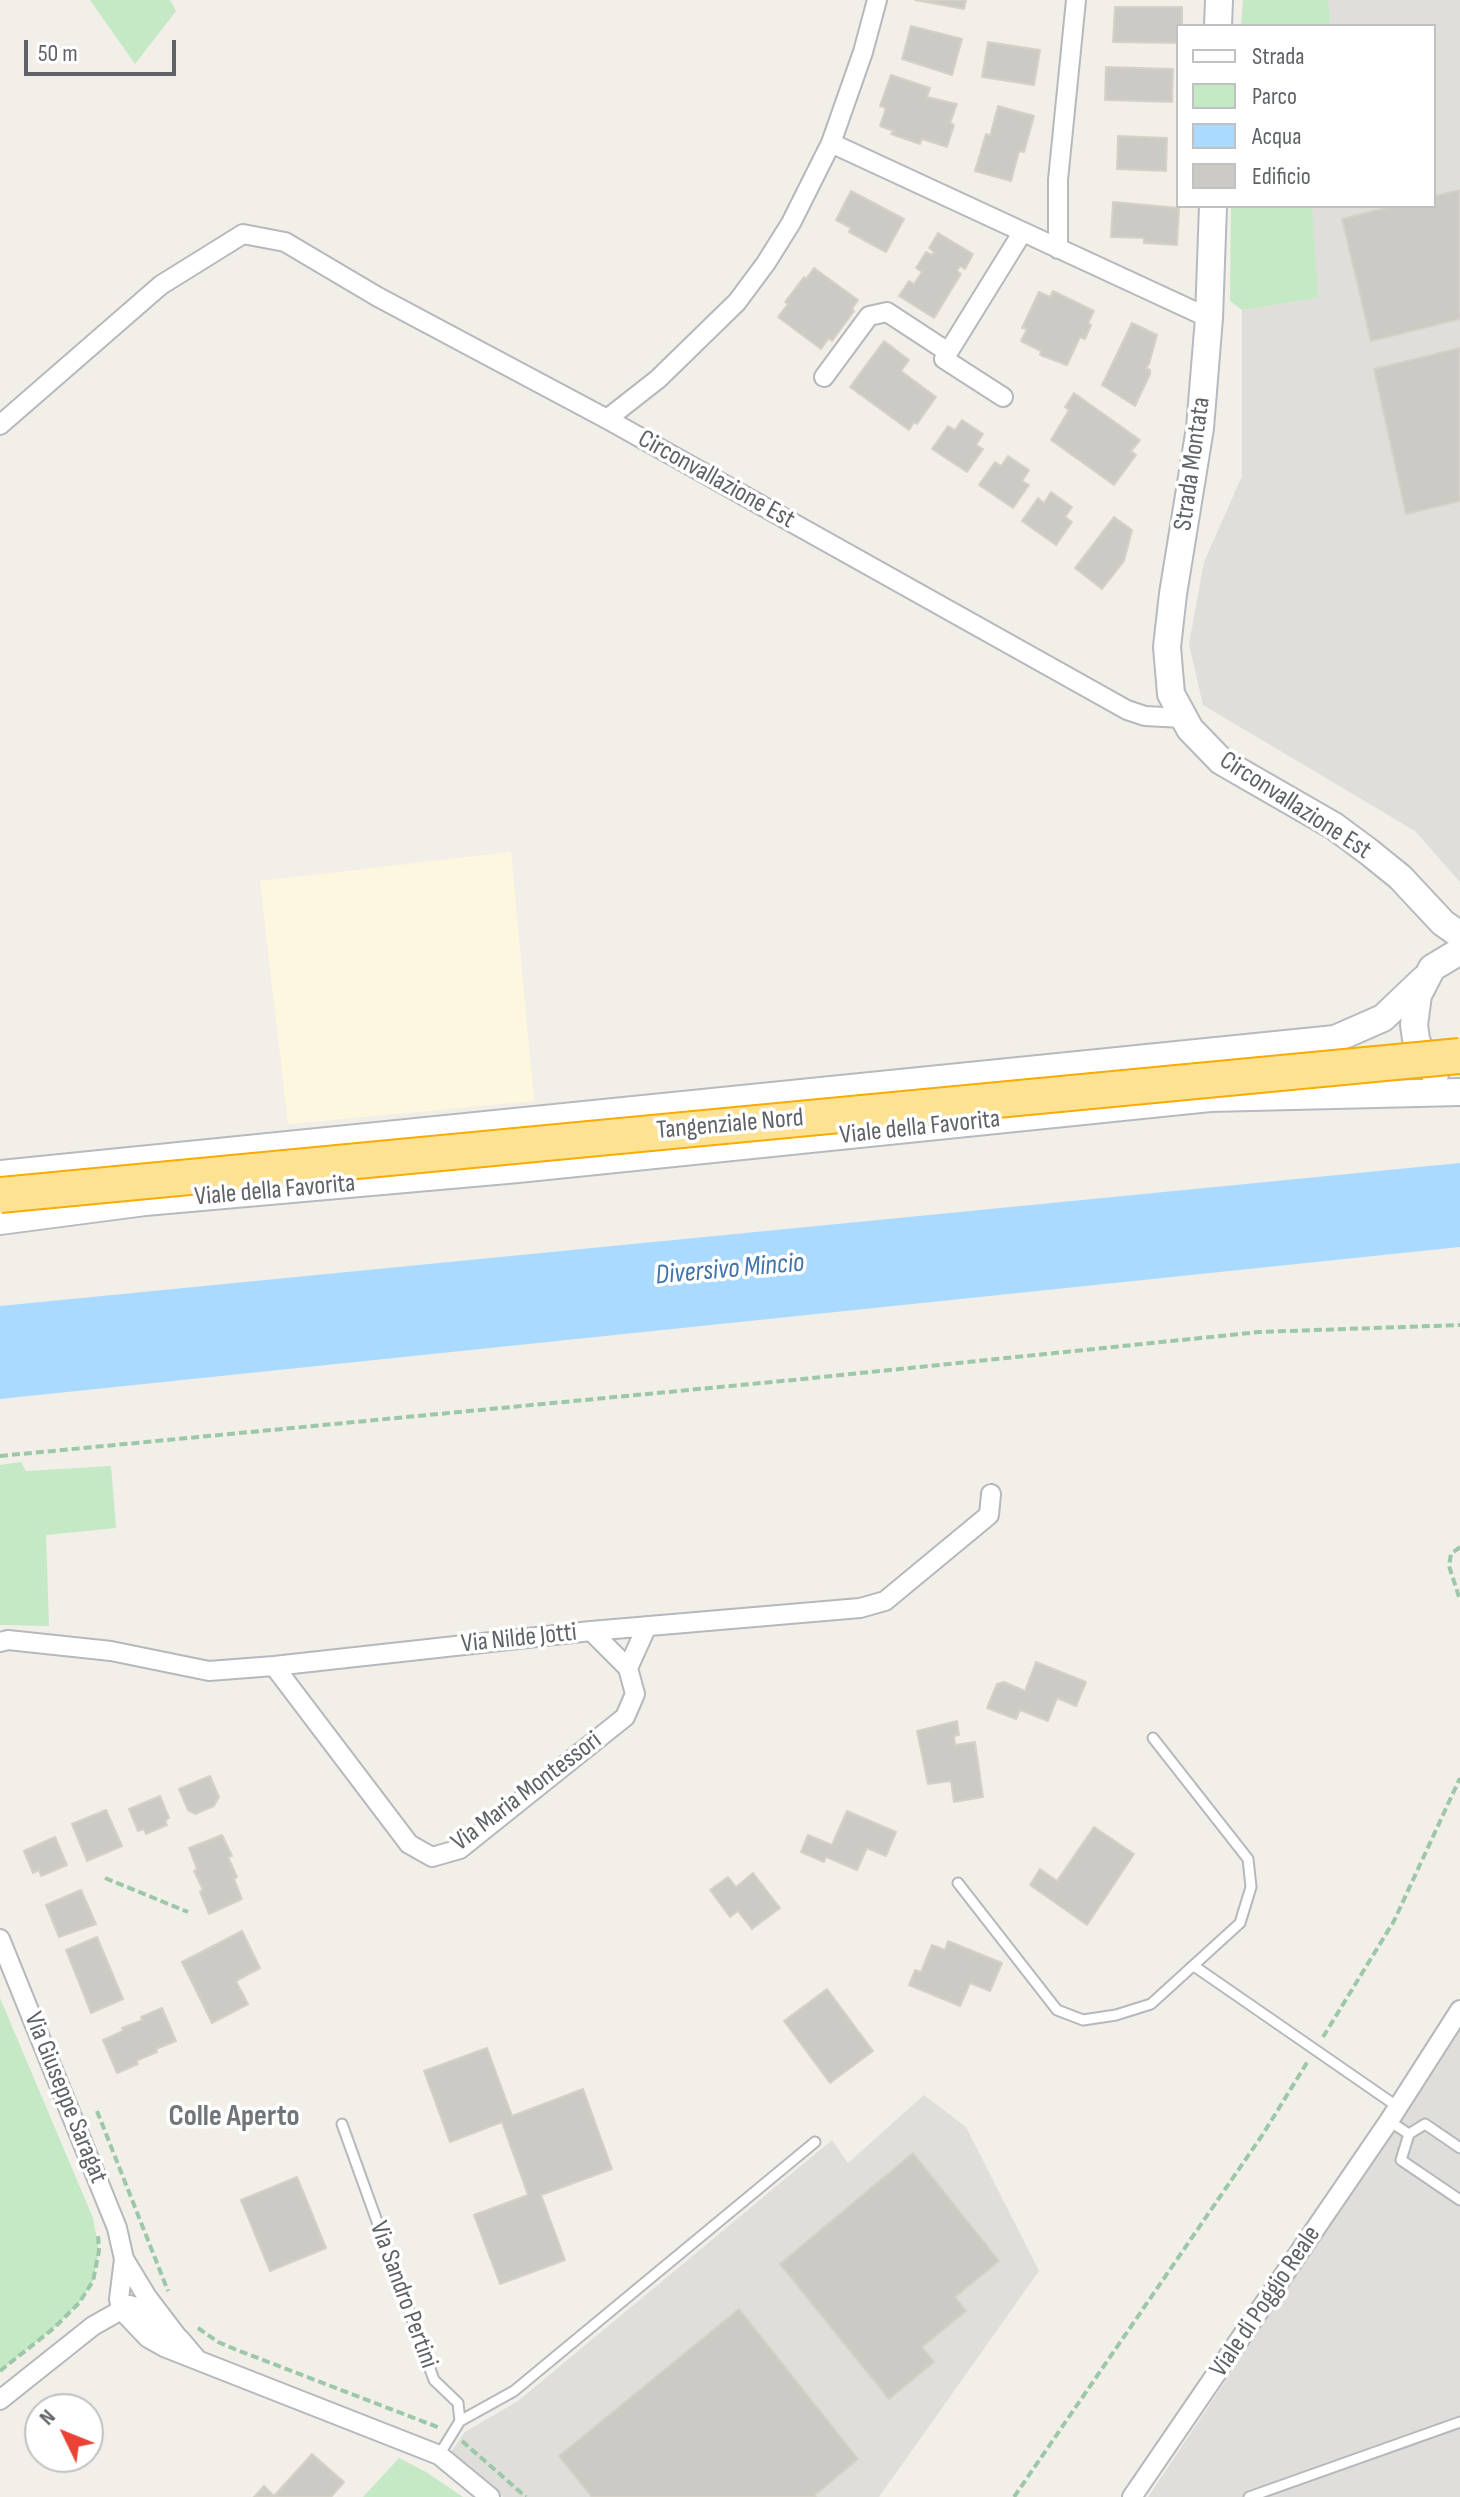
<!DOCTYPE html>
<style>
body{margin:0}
#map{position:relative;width:1460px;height:2497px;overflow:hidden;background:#f1efe8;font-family:"Sofia Sans Condensed",sans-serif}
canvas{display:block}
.legend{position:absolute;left:1176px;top:24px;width:260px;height:184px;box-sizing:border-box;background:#fff;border:2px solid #bfc1c3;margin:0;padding:10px 14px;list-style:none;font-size:24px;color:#5f6368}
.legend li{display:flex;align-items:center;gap:16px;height:40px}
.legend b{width:40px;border:2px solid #bfc1c3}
.north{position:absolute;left:24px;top:2393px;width:80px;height:80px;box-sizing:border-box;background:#fff;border:2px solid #bfc1c3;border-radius:50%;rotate:313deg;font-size:22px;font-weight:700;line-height:32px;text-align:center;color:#5f6368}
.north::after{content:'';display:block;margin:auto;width:28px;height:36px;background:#ea4335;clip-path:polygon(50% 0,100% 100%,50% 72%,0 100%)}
.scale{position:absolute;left:24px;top:40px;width:152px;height:36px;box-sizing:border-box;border:4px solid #5f6368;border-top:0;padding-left:10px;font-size:24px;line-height:28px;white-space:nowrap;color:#5f6368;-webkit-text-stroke:6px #fff;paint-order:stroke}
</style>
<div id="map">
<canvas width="1460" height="2497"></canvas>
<ul class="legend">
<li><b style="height:10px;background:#fff"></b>Strada</li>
<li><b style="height:22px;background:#c5e8c5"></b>Parco</li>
<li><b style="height:22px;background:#aadaff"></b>Acqua</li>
<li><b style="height:22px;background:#cccac5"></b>Edificio</li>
</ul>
<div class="north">N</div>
<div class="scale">50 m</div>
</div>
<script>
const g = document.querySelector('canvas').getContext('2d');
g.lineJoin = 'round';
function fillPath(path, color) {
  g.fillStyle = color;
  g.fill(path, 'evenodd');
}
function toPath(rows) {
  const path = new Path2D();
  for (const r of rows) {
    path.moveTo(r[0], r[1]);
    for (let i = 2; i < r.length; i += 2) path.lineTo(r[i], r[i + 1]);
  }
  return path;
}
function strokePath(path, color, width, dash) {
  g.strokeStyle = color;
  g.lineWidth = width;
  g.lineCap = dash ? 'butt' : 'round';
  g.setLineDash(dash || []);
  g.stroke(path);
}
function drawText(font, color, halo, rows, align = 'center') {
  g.font = font + ' "Sofia Sans Condensed",sans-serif';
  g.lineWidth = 7;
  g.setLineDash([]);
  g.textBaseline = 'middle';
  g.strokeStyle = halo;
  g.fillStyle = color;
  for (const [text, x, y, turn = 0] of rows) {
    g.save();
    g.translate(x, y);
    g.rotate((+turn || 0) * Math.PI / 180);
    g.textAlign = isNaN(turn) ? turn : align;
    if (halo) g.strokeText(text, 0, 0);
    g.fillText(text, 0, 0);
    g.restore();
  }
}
fillPath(toPath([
 [511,852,534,1101,288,1124,260,881]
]), '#fef7e0');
fillPath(toPath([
 [1328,0,1460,0,1460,882,1415,831,1203,705,1189,644,1204,562,1242,476,1242,310,1317,298,1312,206,1434,206,1434,26,1331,26],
 [1460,2030,1460,2497,1148,2497],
 [924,2095,966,2127,1039,2271,879,2497,503,2497,451,2452,465,2432,518,2401,832,2140,848,2163]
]), '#e0deda');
fillPath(toPath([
 [90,0,170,0,176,11,135,64],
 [1243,0,1328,0,1331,26,1241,26],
 [1231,206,1312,206,1318,298,1242,310,1230,301],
 [21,1462,26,1471,111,1466,116,1528,46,1535,49,1626,0,1625,0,1465],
 [0,1998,93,2218,99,2251,93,2281,79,2303,54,2328,0,2371],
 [399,2458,426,2472,463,2497,363,2497]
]), '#c5e8c5');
fillPath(toPath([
 [1460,1163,1460,1247,0,1399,0,1306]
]), '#aadaff');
const building = toPath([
 [915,0,966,0,964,9,915,0],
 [1115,7,1182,7,1182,26,1178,26,1178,43,1113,42,1115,7],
 [911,26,962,39,952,75,902,59,911,26],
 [988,42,1040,50,1034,85,982,77,988,42],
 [1106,67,1173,69,1172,102,1105,100,1106,67],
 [891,75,930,88,927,97,957,104,950,123,954,125,947,147,922,139,920,144,891,134,894,131,880,126,886,108,880,106,891,75],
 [998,106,1034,116,1024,152,1019,151,1011,181,975,171,986,134,990,136,998,106],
 [1118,136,1167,138,1166,171,1117,169,1118,136],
 [1460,190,1460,319,1371,341,1342,219,1393,206,1434,206,1434,196,1460,190],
 [851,191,904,219,886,252,849,232,851,228,836,220,851,191],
 [1113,202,1179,208,1177,245,1144,243,1144,238,1111,237,1113,202],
 [938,233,973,254,965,269,960,266,957,271,961,274,934,318,899,296,909,281,914,284,922,272,916,268,926,252,932,255,934,252,929,248,938,233],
 [814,268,858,300,852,309,854,311,832,341,829,338,821,349,778,317,788,304,785,302,804,277,806,279,814,268],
 [1053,291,1094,311,1088,323,1091,325,1085,339,1080,337,1067,365,1040,355,1041,351,1021,341,1027,329,1022,328,1039,292,1050,297,1053,291],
 [1132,323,1157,335,1149,364,1146,368,1150,370,1150,374,1135,406,1102,385,1132,323],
 [884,341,909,360,901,371,936,397,917,424,914,422,909,430,850,387,884,341],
 [1460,348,1460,501,1406,514,1374,369,1460,348],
 [1074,393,1140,440,1131,451,1136,455,1114,485,1051,440,1069,410,1065,407,1074,393],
 [962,420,983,434,976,445,983,449,967,472,932,449,948,426,955,430,962,420],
 [1008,456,1029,470,1022,481,1029,485,1013,508,979,485,995,462,1001,466,1008,456],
 [1051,492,1072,507,1065,517,1072,522,1056,545,1022,521,1038,498,1044,503,1051,492],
 [1114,517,1132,530,1124,561,1102,589,1075,568,1114,517],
 [1036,1662,1086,1682,1076,1706,1057,1698,1048,1721,1020,1710,1016,1719,987,1708,997,1684,1004,1682,1025,1691,1036,1662],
 [957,1721,959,1735,954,1736,955,1745,975,1742,983,1797,954,1802,951,1781,928,1784,917,1731,957,1721],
 [210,1776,219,1797,214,1806,195,1814,188,1810,179,1789,210,1776],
 [160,1796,169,1818,165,1821,167,1825,146,1834,144,1829,138,1831,129,1809,160,1796],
 [106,1810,122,1846,87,1861,72,1824,106,1810],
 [847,1811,896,1832,886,1856,867,1848,857,1870,826,1857,824,1862,801,1852,808,1835,832,1845,847,1811],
 [1094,1827,1134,1854,1087,1925,1030,1885,1040,1869,1057,1881,1094,1827],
 [222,1835,232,1856,228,1857,237,1877,234,1879,242,1899,209,1914,200,1892,203,1890,194,1871,197,1869,189,1848,222,1835],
 [55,1837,67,1865,41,1876,39,1870,33,1873,24,1851,55,1837],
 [753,1873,780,1908,752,1929,738,1911,730,1917,710,1890,728,1877,736,1887,753,1873],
 [81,1890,96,1924,59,1937,46,1905,81,1890],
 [242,1931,260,1968,236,1981,248,2004,212,2023,182,1962,242,1931],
 [97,1937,123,1999,91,2013,66,1950,97,1937],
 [948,1941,1002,1963,990,1991,970,1983,960,2006,909,1985,915,1970,921,1972,932,1945,945,1950,948,1941],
 [827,1989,873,2051,830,2083,784,2021,827,1989],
 [162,2008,176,2041,156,2049,157,2052,136,2061,138,2064,117,2073,103,2040,123,2031,122,2028,143,2020,141,2017,162,2008],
 [487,2048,512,2116,583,2089,612,2169,541,2195,565,2260,500,2284,474,2215,528,2195,502,2122,450,2142,424,2071,487,2048],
 [913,2153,999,2261,955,2297,966,2311,922,2347,934,2362,889,2399,780,2264,913,2153],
 [297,2177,326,2248,270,2271,241,2200,297,2177],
 [739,2309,858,2459,815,2495,816,2497,592,2497,559,2456,739,2309],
 [312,2454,344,2482,331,2497,254,2497,264,2486,274,2496,312,2454]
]);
fillPath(building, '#cccac5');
strokePath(building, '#d6d1c6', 2);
const lane = toPath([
 [958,1883,1057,2010,1083,2020,1116,2015,1151,2004,1240,1923,1251,1887,1248,1859,1153,1738],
 [1194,1966,1398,2107],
 [1389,2121,1409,2134,1425,2124,1460,2148],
 [342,2124,434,2380,458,2403,460,2421,439,2455],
 [1409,2134,1401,2160,1460,2200],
 [460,2421,514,2391,815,2142],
 [1249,2497,1460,2422]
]);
const street = toPath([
 [877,0,863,52,831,143,1209,318],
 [1058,249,1058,180,1076,0],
 [824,377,869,316,887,312,948,352],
 [1003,397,944,359,1022,233],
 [607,419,658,379,737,302,766,263,791,223,831,143],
 [0,425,161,285,243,234,285,242,378,297,607,419,1127,710,1145,716,1183,718],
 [591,1631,628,1668],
 [0,1642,8,1640,111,1651,209,1671,274,1666,591,1631,860,1608,885,1601,989,1515,991,1494],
 [274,1666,409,1844,432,1857,460,1849,625,1717,635,1694,628,1668,647,1626],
 [0,1939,117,2228,124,2259,119,2299,121,2309,128,2317,148,2338,164,2347,439,2455,490,2497],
 [124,2259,147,2297,179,2339],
 [0,2400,93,2326,130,2305,136,2307,154,2329,169,2337,180,2339,196,2358],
 [1132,2497,1389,2121,1460,2010]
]);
const secondary = toPath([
 [1218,26,1219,0],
 [1213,206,1209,318,1200,428,1173,594,1167,647,1171,694,1190,729,1221,761,1334,826,1369,852,1400,877,1443,923,1460,935],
 [1435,1074,1420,1051,1416,1039,1414,1025,1418,995,1432,968,1460,951],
 [0,1174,1335,1039,1383,1018,1424,979],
 [0,1221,145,1202,518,1169,1210,1098,1460,1092]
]);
strokePath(lane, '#b5b8bc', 13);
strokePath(street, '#b5b8bc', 22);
strokePath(secondary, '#b6babf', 30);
strokePath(toPath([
 [0,1456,793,1380,1259,1332,1460,1325],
 [1460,1547,1451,1554,1449,1566,1460,1600],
 [105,1878,188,1912],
 [1323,2037,1394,1921,1460,1778],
 [97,2111,168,2291],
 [198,2328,218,2342,237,2350,440,2428],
 [0,2371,54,2328,79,2303,93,2281,99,2251,98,2235],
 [462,2441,526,2497],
 [1014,2497,1263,2134,1308,2061]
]), '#9cc7a9', 4, [8, 4]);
strokePath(lane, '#fff', 9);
strokePath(street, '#fff', 18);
strokePath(secondary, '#fff', 26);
const highwayBridge = toPath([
 [0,1195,1460,1056]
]);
strokePath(highwayBridge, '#f9ab00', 38, []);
strokePath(highwayBridge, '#fde293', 34);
drawText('26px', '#5f6368', '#fff', [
 ["Strada Montata",1193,464,-82],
 ["Circonvallazione Est",716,480,29],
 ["Circonvallazione Est",1295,806,33],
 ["Tangenziale Nord",730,1125,-5],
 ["Viale della Favorita",920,1128,-6],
 ["Viale della Favorita",275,1191,-5],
 ["Via Nilde Jotti",519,1639,-6],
 ["Via Maria Montessori",527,1792,-37],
 ["Via Giuseppe Saragat",65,2098,68],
 ["Via Sandro Pertini",403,2295,70],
 ["Viale di Poggio Reale",1266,2302,-56]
]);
drawText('italic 28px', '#4174aa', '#fff', [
 ["Diversivo Mincio",730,1270,-5]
]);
drawText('bold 30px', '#70757a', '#fff', [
 ["Colle Aperto",234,2117]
]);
</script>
